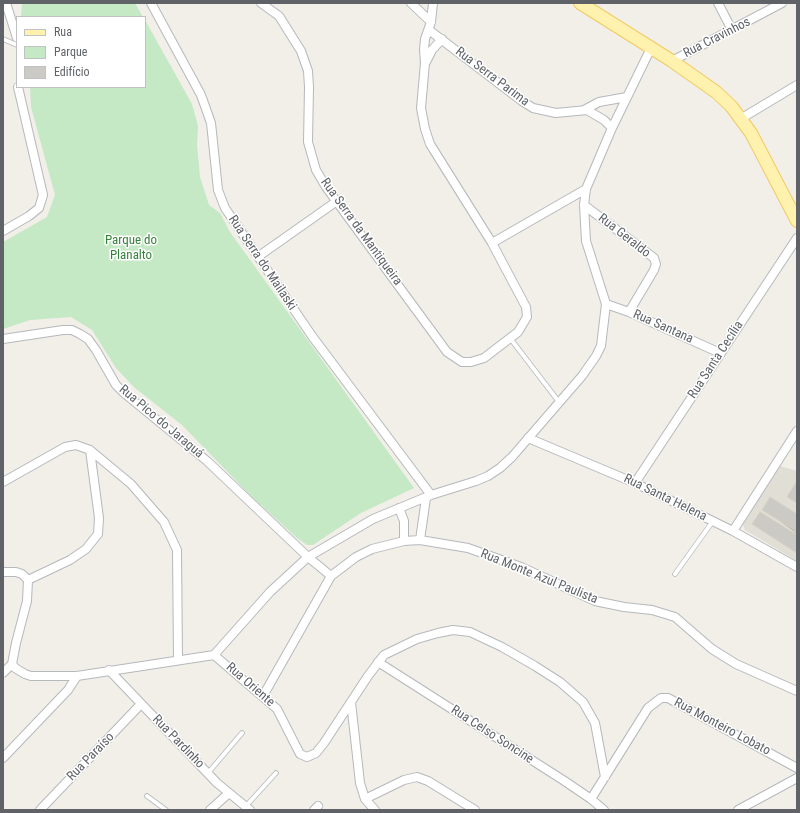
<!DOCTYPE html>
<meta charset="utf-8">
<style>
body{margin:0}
#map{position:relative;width:800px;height:813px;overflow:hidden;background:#f1efe8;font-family:"Roboto Condensed",sans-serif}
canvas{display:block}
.frame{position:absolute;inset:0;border:4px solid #5f6368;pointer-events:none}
.legend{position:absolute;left:16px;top:16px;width:130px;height:72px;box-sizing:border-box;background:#fff;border:1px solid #bfc1c3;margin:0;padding:5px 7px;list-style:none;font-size:12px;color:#5f6368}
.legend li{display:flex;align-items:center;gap:8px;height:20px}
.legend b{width:20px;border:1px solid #bfc1c3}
</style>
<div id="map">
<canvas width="800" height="813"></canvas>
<div class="frame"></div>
<ul class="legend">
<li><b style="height:5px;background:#fff2af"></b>Rua</li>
<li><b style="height:11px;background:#c5e8c5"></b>Parque</li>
<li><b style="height:11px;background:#cccac5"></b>Edifício</li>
</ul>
</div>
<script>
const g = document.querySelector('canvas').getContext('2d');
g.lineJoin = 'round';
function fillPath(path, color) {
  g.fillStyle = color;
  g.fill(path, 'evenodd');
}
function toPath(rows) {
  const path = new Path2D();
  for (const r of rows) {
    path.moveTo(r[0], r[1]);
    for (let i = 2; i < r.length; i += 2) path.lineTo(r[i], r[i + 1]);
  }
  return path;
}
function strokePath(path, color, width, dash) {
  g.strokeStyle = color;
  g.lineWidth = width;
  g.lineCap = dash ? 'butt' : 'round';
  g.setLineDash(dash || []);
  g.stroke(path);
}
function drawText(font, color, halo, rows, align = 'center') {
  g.font = font + ' "Roboto Condensed",sans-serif';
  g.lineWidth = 3;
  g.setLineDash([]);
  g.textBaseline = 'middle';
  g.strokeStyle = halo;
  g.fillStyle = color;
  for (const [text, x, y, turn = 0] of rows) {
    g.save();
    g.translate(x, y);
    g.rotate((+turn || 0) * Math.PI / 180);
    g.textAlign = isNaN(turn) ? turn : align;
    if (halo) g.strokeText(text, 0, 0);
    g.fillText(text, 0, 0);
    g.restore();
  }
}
fillPath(toPath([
 [780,466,797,471,797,561,745,530,742,522]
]), '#e1ded6');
fillPath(toPath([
 [22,3,135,3,143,17,21,17],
 [145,20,192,104,198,126,197,145,200,177,209,205,220,213,230,232,414,488,361,513,313,545,307,545,297,538,250,495,182,425,135,388,116,368,92,330,71,317,30,320,3,329,3,242,47,217,55,195,31,107,30,87,145,87]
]), '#c5e8c5');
fillPath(toPath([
 [764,510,797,515,797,553,753,524,794,534,795,532]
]), '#0003');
const building = toPath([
 [797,481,797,503,787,497,797,481],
 [770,497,797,514,797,535,793,533,795,530,762,510,770,497],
 [760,512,797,535,797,553,752,524,760,512]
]);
fillPath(building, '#cccac5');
strokePath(building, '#d6d1c6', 1);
const lane = toPath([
 [3,39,17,45],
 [510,338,559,402],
 [675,574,713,521],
 [208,773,242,733],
 [147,796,166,810],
 [246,806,276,773]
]);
const street = toPath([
 [6,3,17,38],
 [151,3,201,95,211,123,218,190,225,208,312,336,431,495],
 [261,3,279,16,301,51,308,71,309,87,308,142,316,170,326,187,447,352,462,362,471,362,484,358,518,332,527,317,526,307,492,243,430,144,425,129,421,108,425,63,424,50,425,39,431,22,433,3],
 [411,3,431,22],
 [718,3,732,30],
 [429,30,522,101,533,108,556,113,587,110,604,120,612,128],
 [672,61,782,3],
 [426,62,432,50,442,39],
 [584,110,599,102,627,97],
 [742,118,797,85],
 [584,205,654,258,656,264,654,270,629,312],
 [3,231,29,216,39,208,43,195,18,87],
 [492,243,586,189],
 [259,256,337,201],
 [606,304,629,312,720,353],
 [3,339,63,330,72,330,80,334,88,339,96,350,116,385,124,393,207,461,308,557,331,576],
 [528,438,635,483,733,531,797,567],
 [3,482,65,447,76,445,90,450,131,484,164,522,177,550,178,659],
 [635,483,797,238],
 [399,508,404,521,404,541],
 [733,531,797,431],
 [420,540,426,498],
 [3,572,16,572,22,574,28,580,27,601,16,643,12,664,15,668,25,674,31,676,77,676,214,655,270,592,308,557,373,519,431,495,476,481,488,476,500,468,512,457,582,376,596,356,601,346,606,304,586,241,584,205,586,189,612,128,651,48],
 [28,580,70,560,86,549,98,534,99,518,90,450],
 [214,655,277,709,300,754,307,757,316,753,324,743,368,676,384,655,417,639,438,633,453,630,470,632,502,647,535,666,560,682,583,702,595,723,605,777],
 [378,662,563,780,591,799,604,810],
 [109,670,217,783,250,810],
 [3,673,12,664],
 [263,696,331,576,356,557,372,549,404,541,420,540,468,548,521,567,595,601,624,607,652,610,675,617,712,649,736,664,797,691],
 [351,702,360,783,365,799,375,810],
 [3,758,68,690,77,676],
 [365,799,404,780,417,777,428,781,475,810],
 [591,799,648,708,661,698,668,698,797,768],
 [40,810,141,704],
 [210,810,229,793],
 [314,810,318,806],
 [738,810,797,778]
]);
const primary = toPath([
 [580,3,672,61,716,92,731,106,751,133,797,221]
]);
strokePath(lane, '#b5b8bc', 5.5);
strokePath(street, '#b5b8bc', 10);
strokePath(primary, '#f2c960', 14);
strokePath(lane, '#fff', 4);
strokePath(street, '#fff', 8);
strokePath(primary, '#fff2af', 12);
drawText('13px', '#5f6368', '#fff', [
 ["Rua Cravinhos",717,38,-27],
 ["Rua Serra Parima",492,77,37],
 ["Rua Serra da Mantiqueira",361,232,54],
 ["Rua Geraldo",624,236,38],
 ["Rua Serra do Mailaski",262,263,56],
 ["Rua Santana",663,327,24],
 ["Rua Santa Cecília",716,360,-57],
 ["Rua Pico do Jaraguá",161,422,40],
 ["Rua Santa Helena",665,498,26],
 ["Rua Monte Azul Paulista",539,577,22],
 ["Rua Oriente",250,685,41],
 ["Rua Monteiro Lobato",722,727,28],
 ["Rua Celso Soncine",492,735,33],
 ["Rua Pardinho",178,742,46],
 ["Rua Paraíso",91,757,-46]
]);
drawText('13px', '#348238', '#fff', [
 ["Parque do",131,241],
 ["Planalto",131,256]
]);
</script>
